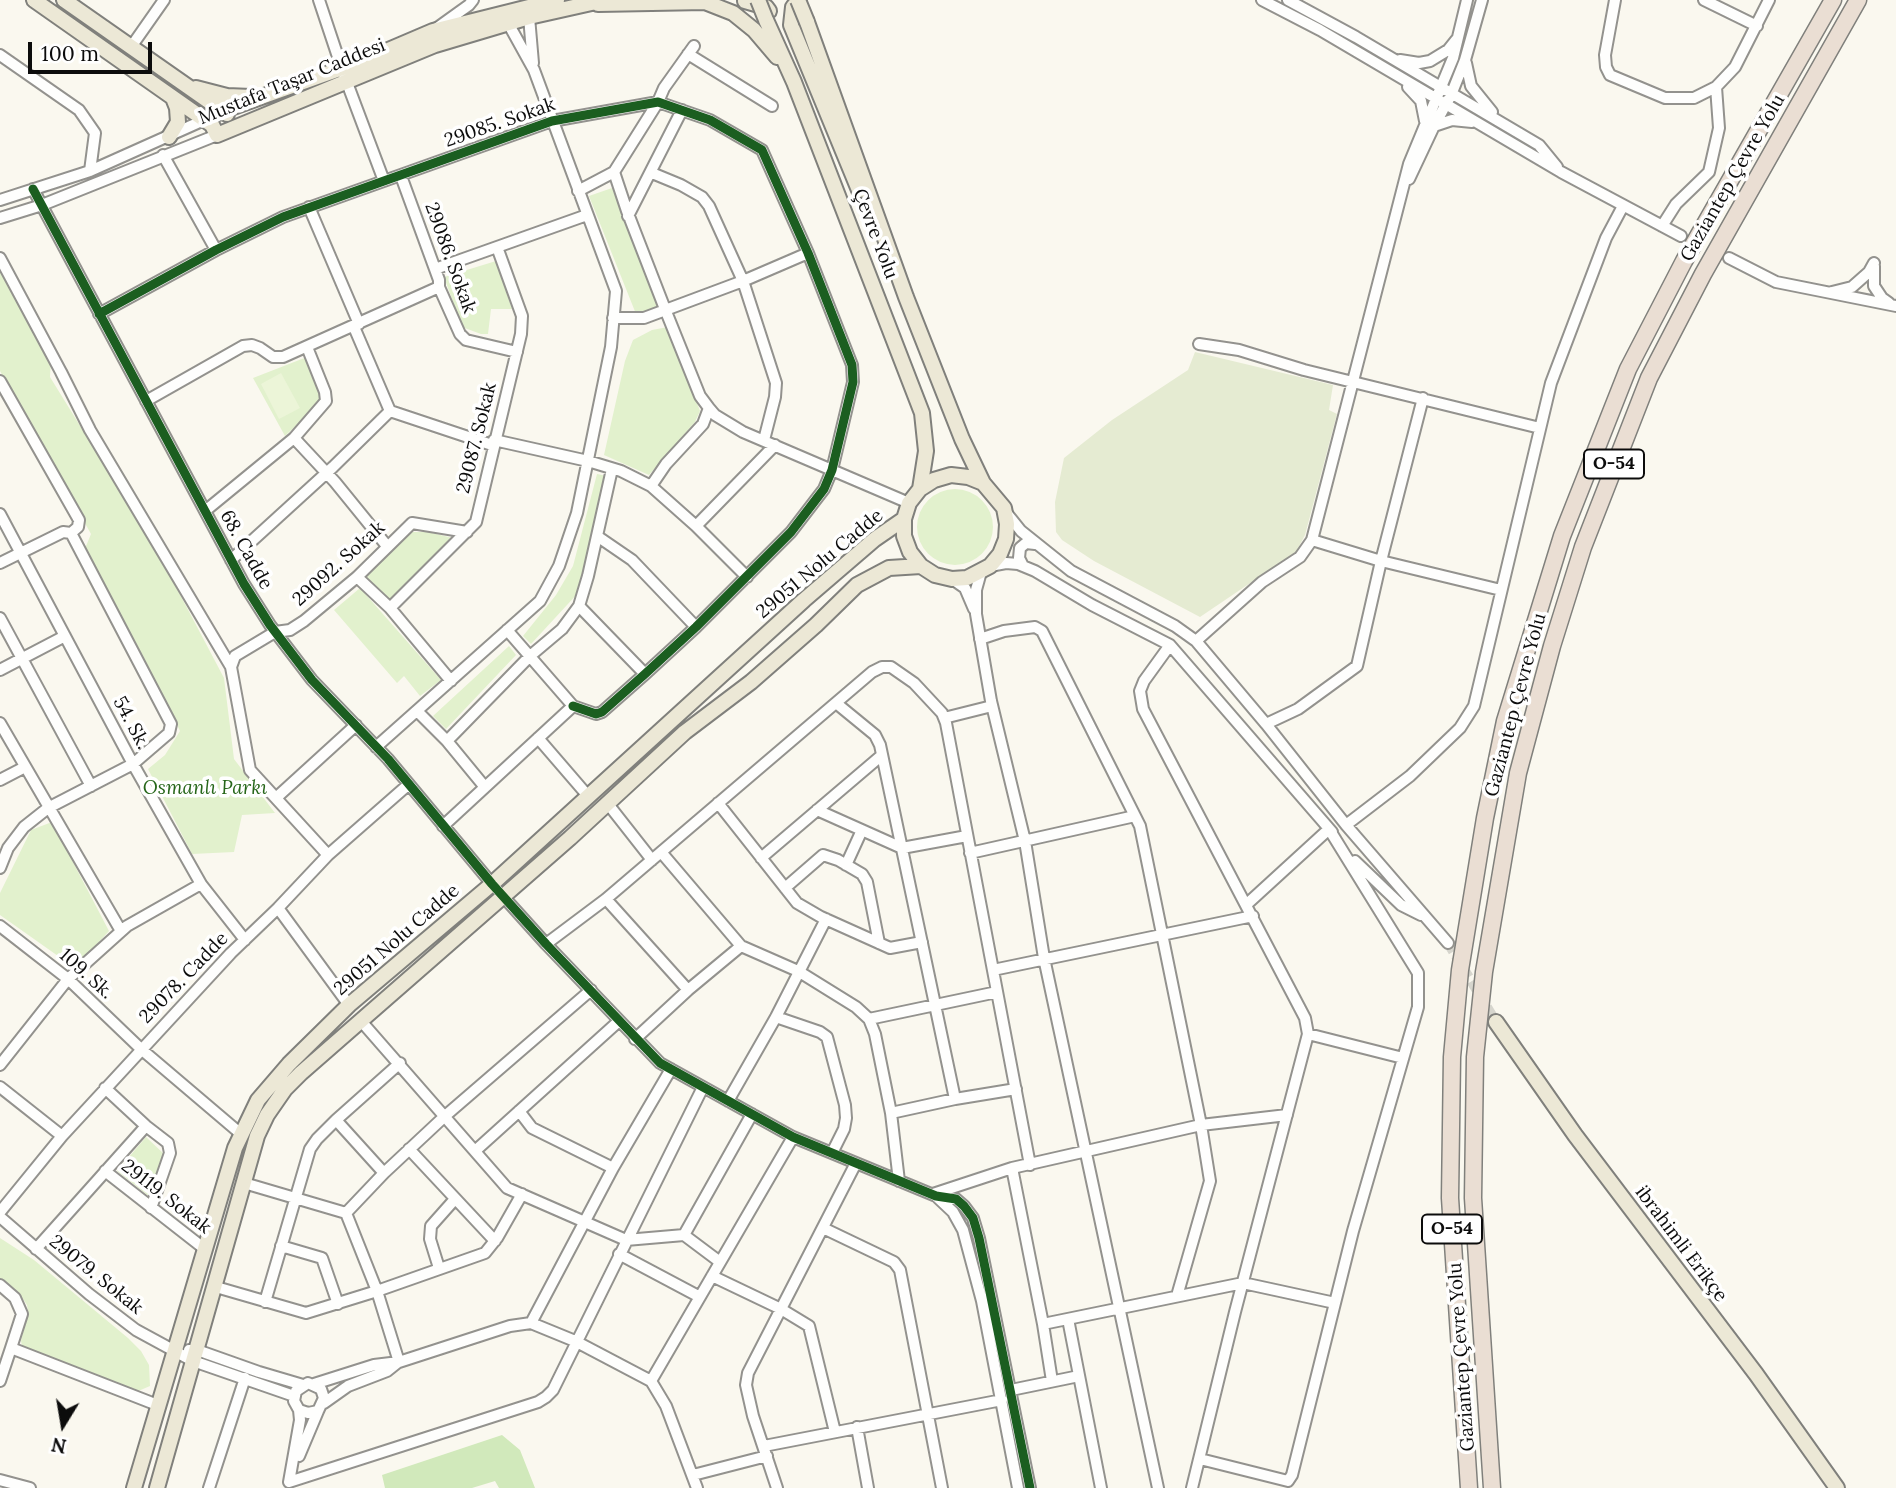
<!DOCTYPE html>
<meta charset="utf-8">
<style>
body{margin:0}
#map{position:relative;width:1896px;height:1488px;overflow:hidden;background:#faf8ef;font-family:Lora,serif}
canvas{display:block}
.north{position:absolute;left:28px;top:1390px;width:70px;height:70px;-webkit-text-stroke:5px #fff;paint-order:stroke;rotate:191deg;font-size:19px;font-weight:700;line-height:28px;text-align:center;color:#0c0c0c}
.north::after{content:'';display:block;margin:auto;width:24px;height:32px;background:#0c0c0c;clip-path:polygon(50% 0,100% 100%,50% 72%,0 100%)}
.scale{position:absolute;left:28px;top:42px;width:124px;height:32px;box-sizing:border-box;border:4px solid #0c0c0c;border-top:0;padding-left:9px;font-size:21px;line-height:24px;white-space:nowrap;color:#0c0c0c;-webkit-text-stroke:5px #fff;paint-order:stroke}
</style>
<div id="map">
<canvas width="1896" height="1488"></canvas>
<div class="north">N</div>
<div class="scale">100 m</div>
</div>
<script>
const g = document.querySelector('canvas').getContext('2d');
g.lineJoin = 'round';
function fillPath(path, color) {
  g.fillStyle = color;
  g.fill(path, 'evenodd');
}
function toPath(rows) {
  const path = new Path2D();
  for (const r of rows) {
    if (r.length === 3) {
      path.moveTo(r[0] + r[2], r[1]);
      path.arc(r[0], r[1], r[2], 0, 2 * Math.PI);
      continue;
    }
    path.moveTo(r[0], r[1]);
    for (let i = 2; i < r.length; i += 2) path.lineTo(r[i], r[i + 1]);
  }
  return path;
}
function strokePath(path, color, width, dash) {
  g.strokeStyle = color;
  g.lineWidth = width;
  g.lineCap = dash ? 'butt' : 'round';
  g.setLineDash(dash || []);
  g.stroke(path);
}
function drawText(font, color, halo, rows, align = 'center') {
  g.font = font + ' Lora,serif';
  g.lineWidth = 7;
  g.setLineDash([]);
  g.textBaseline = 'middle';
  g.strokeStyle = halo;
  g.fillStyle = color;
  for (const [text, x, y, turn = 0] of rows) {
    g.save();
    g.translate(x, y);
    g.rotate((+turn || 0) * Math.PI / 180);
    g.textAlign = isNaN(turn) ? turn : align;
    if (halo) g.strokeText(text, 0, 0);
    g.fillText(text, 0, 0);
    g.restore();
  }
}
fillPath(toPath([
 [612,188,658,307,636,314,589,196],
 [496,261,512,309,491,309,488,334,481,334,462,327,444,277],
 [0,270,51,359,50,377,156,549,224,678,234,759,275,813,242,815,234,852,192,854,148,769,165,755,180,731,142,654,84,551,91,534,0,371],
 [668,327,700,411,695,422,649,475,604,455,625,361,633,340,652,330],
 [307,357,322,401,285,436,253,378],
 [597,474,607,476,579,592,531,644,523,636,556,595,573,566],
 [955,527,38],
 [409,532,428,532,453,538,390,601,363,578],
 [360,588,441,680,420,696,404,676,397,683,334,610],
 [509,646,516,655,446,729,433,716],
 [52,822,109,931,75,968,0,915,0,893,31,830],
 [146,1137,164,1154,150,1197,117,1171],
 [0,1238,34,1260,128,1338,141,1351,149,1365,150,1386,136,1392,23,1351,21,1341,28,1312,27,1305,21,1296,0,1278]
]), '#e2f1cd');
fillPath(toPath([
 [502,1435,520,1450,535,1488,499,1488,495,1481,472,1488,385,1488,382,1475]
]), '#d1e9bb');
fillPath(toPath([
 [1195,352,1333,385,1329,410,1337,414,1305,535,1296,552,1200,617,1094,561,1062,540,1056,532,1055,502,1064,458,1112,420,1188,370]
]), '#e5ebd2');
fillPath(toPath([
 [281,373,300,408,279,419,261,384]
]), '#ecf5d8');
strokePath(toPath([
 [1448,943,1496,1022]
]), '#d6d5cd', 10, [10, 5]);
const minor = toPath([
 [319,0,343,72,384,181],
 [1262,0,1320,30,1561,172,1681,236],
 [1288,0,1356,37,1539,145,1557,167],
 [1615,0,1605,55,1606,67,1610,75,1665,98,1694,98,1716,87,1735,67,1769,0],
 [1704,0,1757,26],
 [529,17,533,63],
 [437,28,469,5,473,0],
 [131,47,164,0],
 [688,54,772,106],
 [0,55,79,110,95,133,90,171],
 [1400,60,1419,63,1430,61,1448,50,1456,40],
 [1466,63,1471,86,1492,112],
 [1408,87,1421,101,1425,121],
 [1434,126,1452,120,1472,122],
 [163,155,216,250],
 [614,172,627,211,665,309,700,396,709,408,715,415,743,432,909,503],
 [652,173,681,185,702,197,709,206,743,281,776,383,775,397,764,440],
 [401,176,439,280,439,287,460,334,466,340,517,352],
 [1409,179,1434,126,1451,95,1465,60,1482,0],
 [33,189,244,584,270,625,312,680,388,759,492,884,546,944,660,1063,793,1137,936,1196,956,1199,964,1206,973,1218,979,1238,1030,1488],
 [578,191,614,172,658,102,664,88,694,46],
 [0,200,90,171,204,120],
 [309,207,359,324],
 [628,216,682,110],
 [0,218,42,205,217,135],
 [1662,226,1676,204,1709,172,1719,128,1716,87],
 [0,258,61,372,90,430,231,667],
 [1729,258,1776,282,1896,306],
 [1874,266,1874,286,1882,298,1889,303],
 [435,269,587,215],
 [1832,292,1852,287,1869,272,1874,263],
 [99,314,216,250,283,217,552,121,658,102,710,120,762,150,808,253,852,365,853,382,832,470,824,489,791,532,696,627,645,674,602,712,596,714,573,706],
 [613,318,644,318,743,281,808,253],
 [354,327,390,411],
 [1199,344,1239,350,1304,370,1540,428],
 [0,381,79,520,78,527,71,533],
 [146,401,243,346,252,345,260,348,273,357,283,357,439,287],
 [294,438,335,482,387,546],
 [494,440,588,461,621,471,651,486,696,526,747,577],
 [651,486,666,464,703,424,709,408],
 [205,511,294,438,326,401,325,392,307,347],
 [1005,511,1021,531,1071,571,1175,626,1196,641,1266,724,1346,825,1448,943],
 [0,514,133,764,201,884,245,940],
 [696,526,775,445],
 [597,536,632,560,696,627],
 [1312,540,1381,561,1501,590],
 [231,560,333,467,390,411,492,445],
 [0,563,63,532,71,533,171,724,169,733,133,764,48,808,24,827,8,848,0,868],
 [990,566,1006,563,1018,564,1035,571,1092,605,1170,645,1332,832],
 [1023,566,1019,558,1020,548,1026,543,1035,544],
 [981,572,976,590,976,614,991,701,1025,841,1044,958,1158,1488],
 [357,577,390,608,451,681],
 [952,579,965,588,974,609],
 [579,606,645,674],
 [390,608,476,522,521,334,522,316,497,247],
 [0,618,91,786],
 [980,639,1004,631,1035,627,1042,631,1140,826,1201,1125,1210,1181,1177,1296],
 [1196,641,1262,582,1300,557,1312,540,1409,164,1453,58,1467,0],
 [1170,645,1144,681,1140,691,1143,709,1305,1018,1308,1034,1235,1312,1192,1488],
 [0,670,65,636],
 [836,703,875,735,880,745,955,1099],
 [417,711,447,741,484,786],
 [944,718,992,706],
 [0,723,121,931],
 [1266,724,1298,709,1357,666,1381,561,1423,398],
 [538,738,588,796],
 [447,741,530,656,562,629,579,606,588,576,612,469],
 [376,747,540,601,559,566,577,513,611,347,616,291,534,70,508,23],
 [0,780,25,767],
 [277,797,356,725],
 [718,803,797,903,821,917,890,948,922,942],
 [608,804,652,860],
 [817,810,902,848,967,836],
 [1346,825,1410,776,1460,728,1474,706,1551,383,1606,238,1623,206],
 [443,826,573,706,507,630],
 [661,852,741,946,798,971,856,1007,869,1019,875,1034,891,1113,899,1181],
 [970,853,1135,816],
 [328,855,250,770,231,667,235,656,275,632,290,630,304,621,357,577,412,523,467,532],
 [761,858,882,755],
 [1355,861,1401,905,1421,915],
 [846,865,862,830],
 [785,888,823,855,838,860,862,874,867,882,879,943],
 [606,899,688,990],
 [278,908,349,1005],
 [0,926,68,979,141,1049,241,1134],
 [546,944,606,899,872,672,882,667,891,667,914,683,942,713,946,723,1030,1165],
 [993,970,1253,916],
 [776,1017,820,1032,827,1037,845,1105,846,1118,844,1129,832,1153],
 [869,1019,997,992],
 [361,1021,507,1188,626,1240,684,1235,720,1262],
 [1308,1034,1403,1058],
 [635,1039,688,990,741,946],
 [0,1065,68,979,127,926,201,884],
 [0,1087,62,1136],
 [105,1088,146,1126,168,1143,170,1153,151,1208],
 [728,1101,776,1017,826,919],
 [519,1111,532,1128,613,1168],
 [891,1113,955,1099,1016,1089],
 [409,1149,495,1241],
 [475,1151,619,1021],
 [1012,1168,1043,1324,1243,1283,1335,1303],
 [105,1171,206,1250],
 [384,1173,336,1120,400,1063],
 [244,1183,346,1213,384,1173,445,1116,591,990],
 [933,1194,1012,1168,1201,1125,1287,1115],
 [936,1196,953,1212,963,1230,982,1301,1018,1488],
 [0,1212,62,1136,231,953,278,908,328,855,409,784],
 [346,1213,377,1291,485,1253,497,1238,522,1194],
 [0,1217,89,1294,136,1330,193,1361,294,1396],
 [823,1228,894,1262,900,1270,942,1488],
 [684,1235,752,1114],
 [281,1246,322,1258,338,1304],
 [36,1249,146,1126],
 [619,1254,700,1297],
 [439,1268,430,1239,431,1226,455,1199],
 [712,1276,781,1309,809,1326,835,1432],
 [0,1285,15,1298,22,1314,11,1348,160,1406],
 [216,1287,306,1313,377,1291,399,1362],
 [265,1302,310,1149,317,1139,336,1120],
 [1068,1319,1101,1488],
 [531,1323,613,1168,671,1069],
 [1043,1324,1052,1381],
 [189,1350,197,1350,259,1372,303,1385],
 [0,1381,11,1348],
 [651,1381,793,1137],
 [314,1384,374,1365,399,1362,510,1326,531,1323,575,1341,651,1381,666,1406,697,1488],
 [1011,1390,1079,1376],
 [324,1403,348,1386,387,1371,397,1363],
 [857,1427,868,1488],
 [764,1446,1002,1400],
 [299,1456,318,1411],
 [1200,1459,1288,1481,1292,1475,1353,1231,1418,1007,1418,973,1329,829,1247,904],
 [693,1475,767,1456],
 [0,1480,30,1488],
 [289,1482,538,1402,546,1397,553,1390,703,1087],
 [289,1482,300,1420,299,1410,294,1401,296,1391,308,1383,321,1389,324,1398,318,1411,308,1413,299,1410],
 [209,1488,245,1378],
 [777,1488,753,1416,746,1385,748,1373,856,1163]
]);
const major = toPath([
 [34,0,212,125,217,135,435,45,529,17,605,0],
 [64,0,227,114],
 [799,0,793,7,791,25,859,190],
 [745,1,766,7,769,11],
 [598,4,705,2,733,13,754,30,777,57],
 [766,20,794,82,922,413,926,451,920,489],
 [807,22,906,297,962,439,983,483],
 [196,88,227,96,251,97],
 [204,120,222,111,365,60,433,31,557,0],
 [169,137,178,122,177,108,173,98],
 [1496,1022,1575,1135,1756,1374,1837,1488],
 [134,1488,235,1148,258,1100,289,1064,349,1005,492,884,804,600,875,539,904,519,909,503,920,489,934,480,951,475,968,477,983,483,1004,508,1007,524,1006,539,1000,554,990,566,967,578,952,579,935,575,921,566,910,552,904,536,904,519],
 [157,1488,257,1136,267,1115,285,1089,301,1073,570,838,685,732,751,682,816,625,857,585,889,568,921,566]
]);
const highway = toPath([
 [1469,1488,1450,1198,1452,1057,1460,970,1485,818,1505,721,1562,536,1628,369,1684,261,1833,0],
 [1492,1488,1473,1198,1475,1057,1484,972,1518,773,1552,646,1583,547,1649,378,1703,274,1858,0]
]);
strokePath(minor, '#93928e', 14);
strokePath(major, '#80807c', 18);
strokePath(highway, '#80807c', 19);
strokePath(minor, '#fefefd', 10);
strokePath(major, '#ece8d6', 14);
strokePath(highway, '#eaded3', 16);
const majorBridge = toPath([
 [758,0,766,20],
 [798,0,807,22]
]);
strokePath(majorBridge, '#80807c', 18, []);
strokePath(majorBridge, '#ece8d6', 14);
strokePath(toPath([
 [33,189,244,584,270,625,312,680,388,759,492,884,546,944,660,1063,793,1137,936,1196,956,1199,964,1206,973,1218,979,1238,1030,1488],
 [99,314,216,250,283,217,552,121,658,102,710,120,762,150,808,253,852,365,853,382,832,470,824,489,791,532,696,627,645,674,602,712,596,714,573,706]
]), '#1b5e20', 9);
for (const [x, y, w] of [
 [1614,464,60],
 [1452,1229,60]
]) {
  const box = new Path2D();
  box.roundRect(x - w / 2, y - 14.5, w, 29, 5);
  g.fillStyle = '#fff';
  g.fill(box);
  strokePath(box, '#0c0c0c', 2);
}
drawText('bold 18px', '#0c0c0c', null, [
 ["O-54",1614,464],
 ["O-54",1452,1229]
]);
drawText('19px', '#0c0c0c', '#fff', [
 ["Mustafa Taşar Caddesi",292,82,-22],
 ["29085. Sokak",500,123,-19],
 ["Gaziantep Çevre Yolu",1733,178,-60],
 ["Çevre Yolu",875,234,69],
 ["29086. Sokak",450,258,70],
 ["29087. Sokak",477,438,-76],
 ["68. Cadde",246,550,61],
 ["29092. Sokak",339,564,-42],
 ["29051 Nolu Cadde",820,564,-40],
 ["Gaziantep Çevre Yolu",1516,705,-75],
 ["54. Sk.",131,723,62],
 ["29051 Nolu Cadde",397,940,-41],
 ["109. Sk.",86,974,42],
 ["29078. Cadde",184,978,-46],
 ["29119. Sokak",166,1197,38],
 ["ibrahimli Erikçe",1681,1244,53],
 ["29079. Sokak",96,1275,39],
 ["Gaziantep Çevre Yolu",1462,1357,-94]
]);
drawText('italic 19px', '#266619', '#fff', [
 ["Osmanlı Parkı",205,789]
]);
</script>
